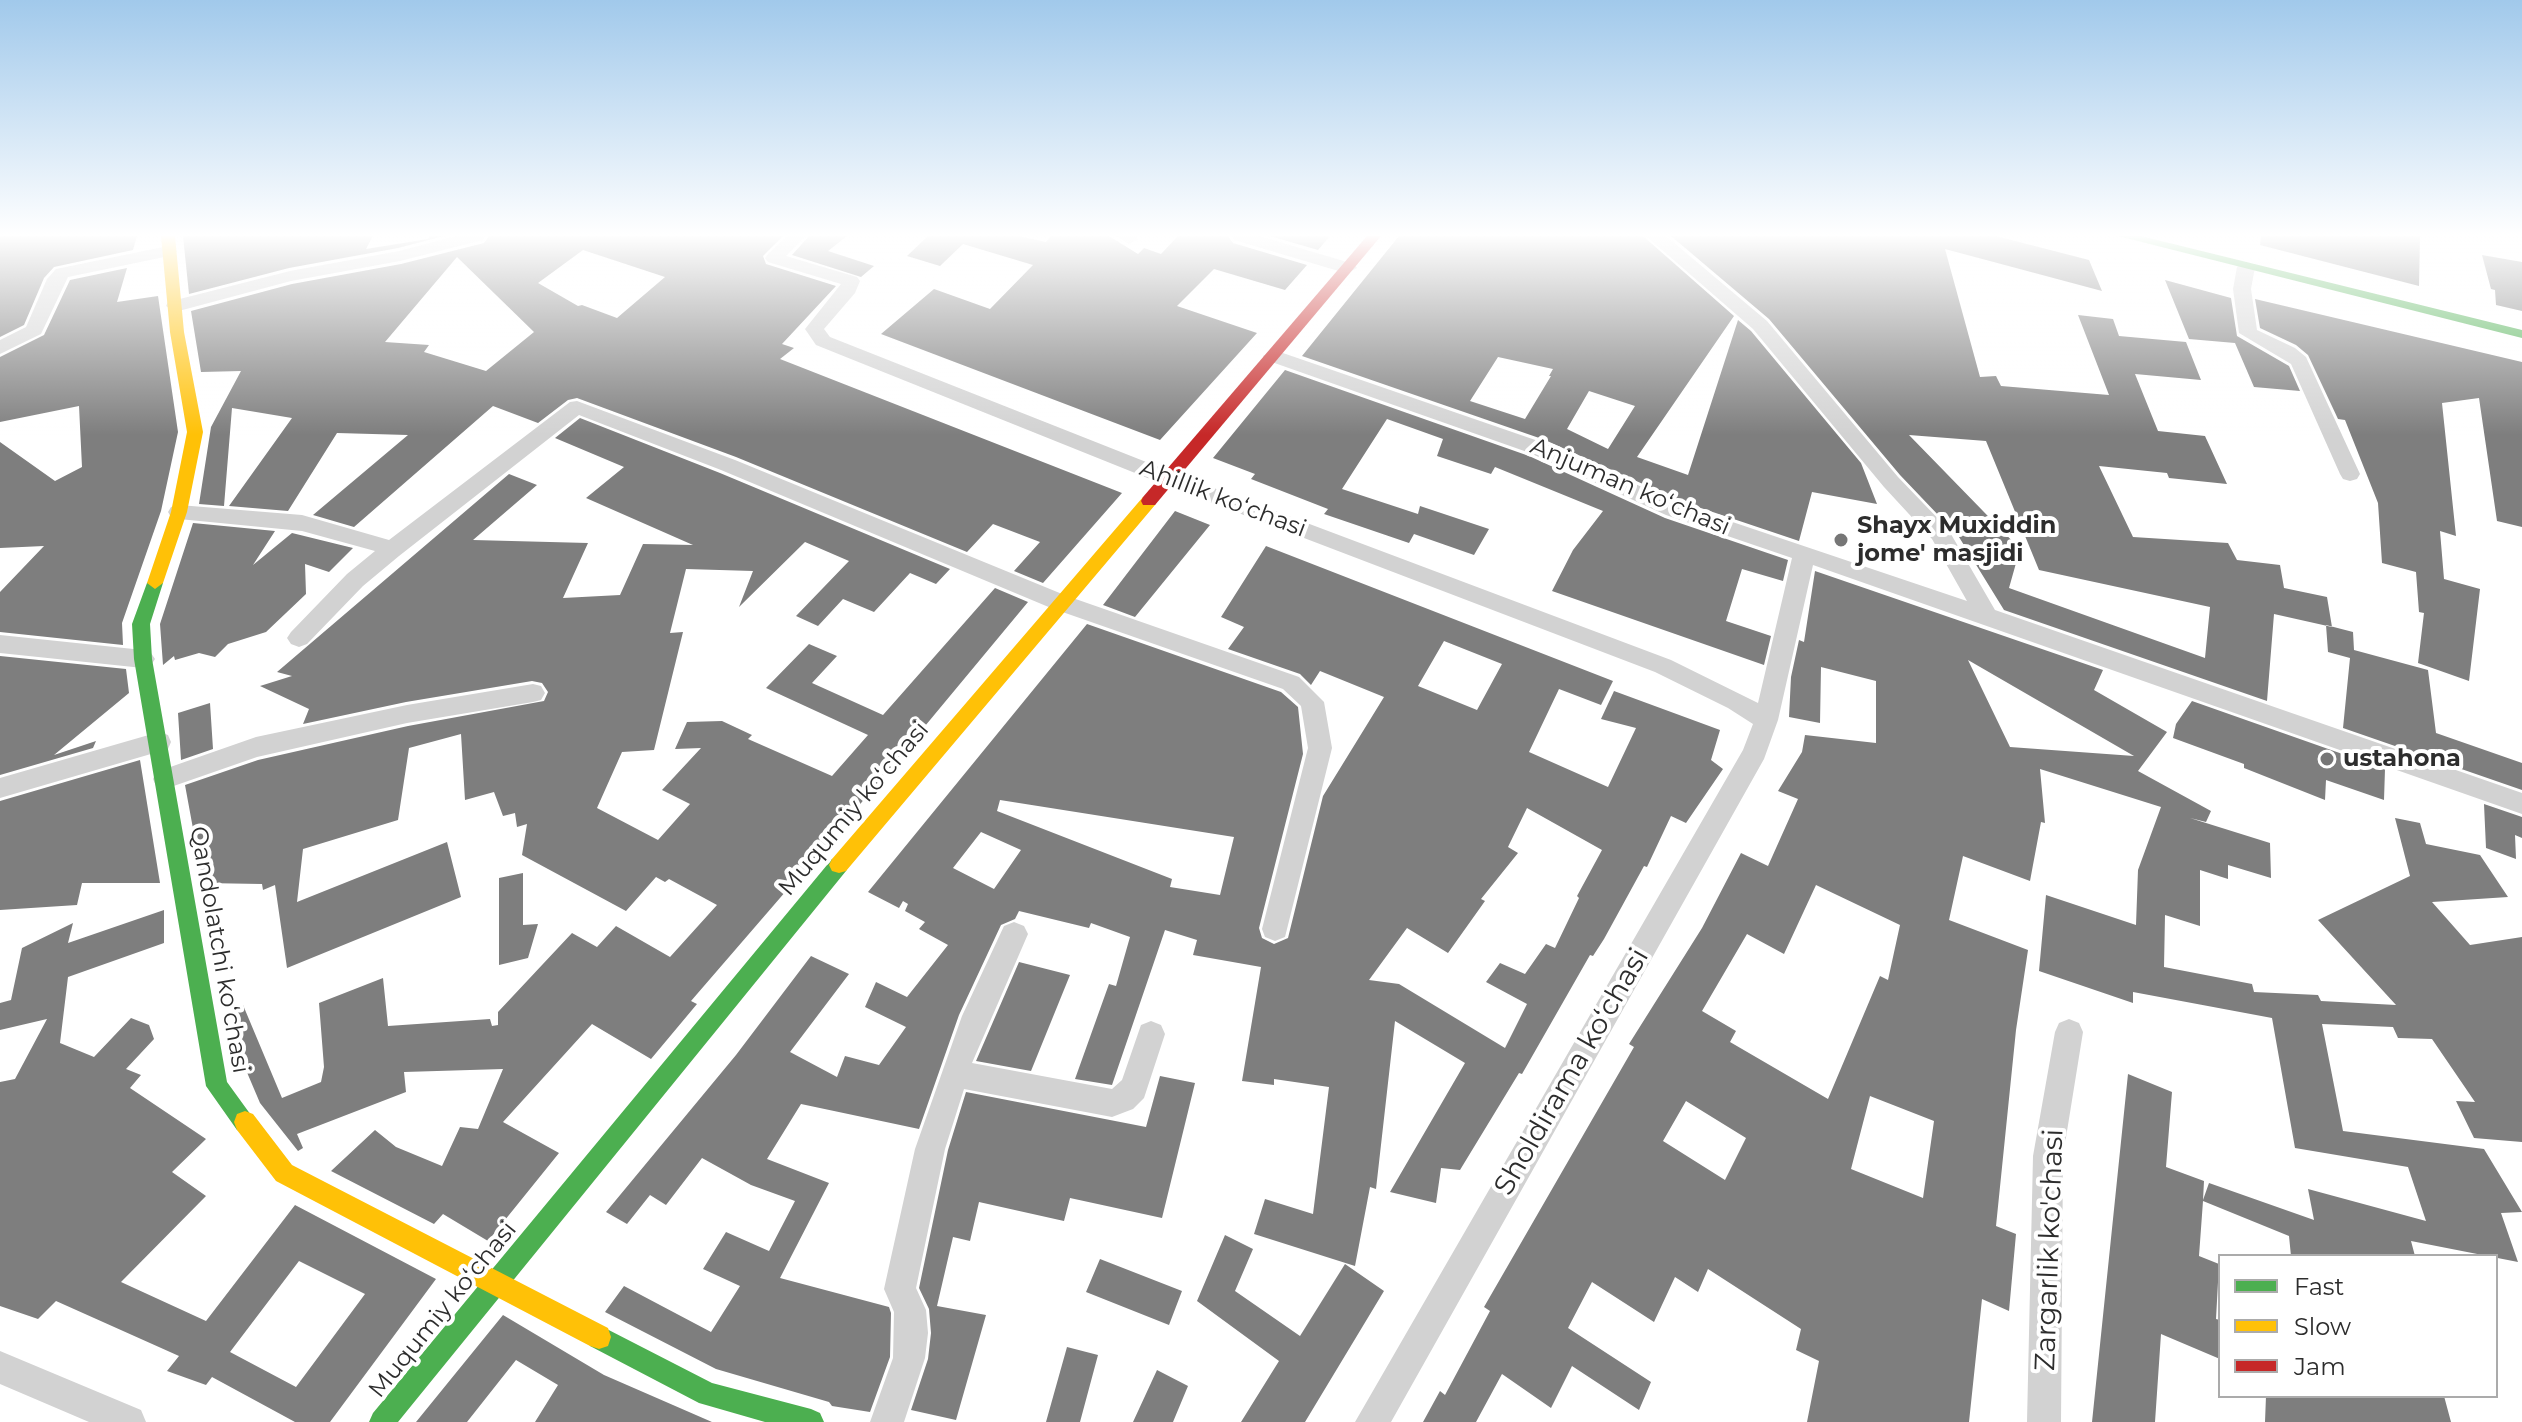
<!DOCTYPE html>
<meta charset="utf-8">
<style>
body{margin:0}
#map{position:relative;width:2522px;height:1422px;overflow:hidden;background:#fff;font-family:Montserrat,sans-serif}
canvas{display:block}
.legend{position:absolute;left:2218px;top:1254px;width:280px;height:144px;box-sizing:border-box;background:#fff;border:2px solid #ababab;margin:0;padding:10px 14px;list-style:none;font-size:24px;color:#2d2d2d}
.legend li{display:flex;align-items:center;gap:16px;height:40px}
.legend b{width:40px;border:2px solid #ababab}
</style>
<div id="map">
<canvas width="2522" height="1422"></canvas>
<ul class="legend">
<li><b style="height:10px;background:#4caf50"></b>Fast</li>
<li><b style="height:10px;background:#ffc107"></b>Slow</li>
<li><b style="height:10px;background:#c62828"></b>Jam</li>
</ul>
</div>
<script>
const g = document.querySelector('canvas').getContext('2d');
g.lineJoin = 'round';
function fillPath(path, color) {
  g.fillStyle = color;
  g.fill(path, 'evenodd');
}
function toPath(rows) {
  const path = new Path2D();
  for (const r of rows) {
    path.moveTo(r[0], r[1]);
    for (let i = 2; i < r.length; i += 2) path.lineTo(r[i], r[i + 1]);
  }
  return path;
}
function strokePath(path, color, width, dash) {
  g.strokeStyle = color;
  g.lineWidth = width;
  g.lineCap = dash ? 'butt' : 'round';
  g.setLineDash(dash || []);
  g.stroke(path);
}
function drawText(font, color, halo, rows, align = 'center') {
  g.font = font + ' Montserrat,sans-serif';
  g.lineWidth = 8;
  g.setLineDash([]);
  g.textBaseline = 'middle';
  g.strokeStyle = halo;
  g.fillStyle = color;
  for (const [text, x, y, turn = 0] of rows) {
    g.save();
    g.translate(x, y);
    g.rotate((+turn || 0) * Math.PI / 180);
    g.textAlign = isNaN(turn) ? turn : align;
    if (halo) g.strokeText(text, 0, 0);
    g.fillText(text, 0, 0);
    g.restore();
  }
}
fillPath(toPath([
 [0,236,137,236,133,250,54,267,44,278,24,325,0,337],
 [183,236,373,236,366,249,428,239,429,236,444,236,398,248,289,268,189,294],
 [489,236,783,236,763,256,766,264,836,286,782,344,794,348,780,359,1122,493,1043,583,1014,571,1040,542,993,524,967,552,736,457,577,398,568,400,538,423,493,406,354,527,313,515,408,435,337,433,288,511,229,506,292,418,232,408,224,506,199,504,211,427,241,371,201,372,191,311,292,284,401,264,484,243],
 [583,250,665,277,617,318,582,305,578,306,538,283],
 [457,257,534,332,486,371,424,352,429,345,385,342],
 [809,236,847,236,828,251,874,266,861,277,792,255],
 [928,236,1019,236,1046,242,1051,236,1109,236,1138,254,1144,248,1161,254,1178,236,1228,236,1233,243,1307,265,1285,290,1214,269,1177,306,1257,333,1160,440,881,334,934,289,990,309,1033,265,963,244,940,266,907,256],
 [1270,236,1330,236,1318,250],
 [1399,236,1643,236,1734,316,1637,457,1688,475,1738,320,1751,331,1861,463,1877,504,1812,492,1799,541,1683,502,1545,440,1302,356],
 [1498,357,1553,369,1549,376,1551,376,1525,419,1470,401],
 [1589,391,1635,406,1608,449,1567,429],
 [1671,236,1996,236,2089,260,2102,291,1945,249,1980,377,1996,376,2001,386,2109,395,2078,315,2113,319,2119,336,2186,342,2201,380,2135,374,2158,431,2205,436,2227,484,2169,478,2167,473,2099,466,2133,537,2228,543,2237,560,2280,565,2284,588,2327,597,2332,627,2274,614,2267,701,2004,610,1946,516,1941,518,1900,475,1769,319],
 [1909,435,1986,441,2039,570,2210,607,2205,658,2009,588,2020,549],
 [2261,236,2420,236,2419,286,2260,245],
 [2482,255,2522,262,2522,311,2496,305,2495,290,2491,289],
 [127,268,117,302,158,296,178,432,161,511,122,623,123,645,0,632,0,592,44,546,0,548,0,442,55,481,82,467,79,406,0,422,0,357,44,335,70,280],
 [2165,280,2231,298,2237,336,2289,366,2300,391,2254,387,2235,343,2189,339],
 [2255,299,2522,362,2522,527,2497,521,2479,398,2442,403,2456,536,2440,531,2444,579,2480,589,2469,681,2418,663,2424,613,2419,612,2416,572,2382,563,2378,503,2345,420,2338,419,2308,355,2296,345,2260,328],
 [1285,370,1529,456,1665,518,1788,560,1783,581,1742,569,1726,621,1771,636,1764,665,1552,591,1573,550,1603,511,1495,467,1491,474,1437,456,1443,439,1387,419,1342,489,1418,514,1420,506,1489,529,1474,555,1414,534,1409,543,1324,514,1328,509,1251,479,1255,474,1213,458],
 [580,418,720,473,950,569,936,584,910,573,874,612,843,599,818,626,796,616,849,561,805,542,739,607,753,571,686,569,670,633,683,632,654,750,622,752,597,808,658,840,690,804,662,790,701,748,675,749,687,722,722,721,752,735,748,739,832,776,868,735,766,688,809,644,837,656,812,683,883,715,995,588,1028,602,837,832,691,1001,697,1004,651,1059,592,1024,503,1122,559,1153,488,1241,443,1214,434,1224,331,1171,375,1130,396,1147,442,1166,460,1127,478,1129,503,1069,404,1072,406,1092,297,1134,303,1148,298,1151,260,1103,243,1063,237,1006,243,1005,282,1098,321,1082,324,1067,319,1003,383,978,388,1026,490,1019,492,1026,498,1025,498,1012,572,933,597,947,616,926,670,957,717,905,669,879,665,882,656,877,626,911,522,855,527,824,517,827,515,813,503,816,494,792,465,800,461,734,409,748,398,820,303,849,297,902,447,842,461,897,287,968,275,885,263,890,262,884,203,883,185,785,258,760,408,726,544,701,548,692,542,683,532,681,406,702,303,724,309,709,260,686,292,676,277,672,509,474,537,485,473,540,588,543,563,598,620,595,643,544,693,545,586,498,624,467,555,438],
 [1175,511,1210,525,1135,617,1103,605],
 [193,523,275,531,253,565,292,533,353,548,329,572,305,564,306,594,266,632,228,644,215,657,199,653,175,660,174,656,163,665,160,624],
 [1266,546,1613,681,1601,705,1559,689,1529,752,1608,787,1636,728,1601,719,1614,691,1720,730,1711,760,1723,769,1686,823,1671,816,1647,867,1644,866,1604,939,1593,956,1590,955,1522,1074,1519,1073,1460,1170,1441,1168,1436,1203,1390,1192,1465,1063,1395,1021,1376,1189,1370,1187,1355,1266,1254,1234,1265,1199,1313,1214,1329,1087,1274,1079,1274,1085,1242,1081,1261,967,1193,955,1197,940,1165,930,1112,1085,1075,1079,1109,984,1116,986,1130,937,1091,923,1089,928,1019,911,1015,919,1001,925,959,1015,919,1129,801,1104,767,1159,829,1183,780,1278,889,1307,891,1313,890,1357,870,1412,832,1406,829,1402,716,1369,605,1312,624,1286,711,1332,740,1286,703,1269,726,1232,769,1251,795,1201,751,1185,702,1158,666,1205,650,1195,627,1224,606,1212,736,1055,811,956,849,974,790,1052,837,1077,845,1056,879,1065,906,1027,865,1007,876,982,907,997,948,945,919,929,925,922,905,911,908,904,903,901,899,908,868,892,1087,624,1281,692,1298,707,1303,754,1259,928,1262,938,1274,944,1288,938,1323,796,1384,697,1320,671,1311,685,1300,674,1228,649,1244,627,1221,617],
 [1444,641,1502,664,1477,710,1418,686],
 [1000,800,1234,837,1220,895,1170,887,1172,879,997,811],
 [1527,808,1602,850,1577,896,1579,898,1555,948,1546,944,1525,974,1500,963,1486,982,1527,1004,1505,1048,1399,984,1369,980,1407,928,1448,953,1485,901,1481,899,1518,853,1508,847],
 [981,832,1021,850,994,889,953,868],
 [1815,571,2103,670,2094,690,2167,732,2138,771,2211,811,2206,822,2190,818,2270,843,2271,878,2228,865,2228,879,2200,870,2200,926,2165,915,2164,967,2252,984,2254,992,2318,995,2321,1001,2396,1005,2318,920,2410,876,2395,818,2420,823,2426,844,2480,855,2508,897,2432,902,2470,945,2522,937,2522,1142,2474,1138,2456,1101,2475,1102,2432,1039,2398,1038,2393,1027,2322,1024,2343,1131,2484,1149,2522,1212,2501,1213,2518,1262,2411,1241,2415,1256,2291,1256,2289,1236,2203,1201,2199,1256,2219,1264,2216,1319,2220,1320,2220,1359,2161,1334,2155,1422,2092,1422,2128,1074,2172,1092,2166,1167,2204,1181,2203,1200,2209,1183,2314,1220,2308,1189,2426,1221,2408,1167,2295,1148,2272,1018,2133,992,2133,1003,2039,971,2046,895,2136,925,2138,870,2161,807,2040,769,2045,823,2041,822,2030,881,1963,856,1949,920,2028,950,2016,1030,1996,1226,2016,1234,2009,1311,1982,1299,1969,1422,1807,1422,1819,1361,1796,1350,1801,1329,1708,1269,1698,1292,1675,1277,1654,1322,1592,1282,1568,1328,1651,1382,1639,1410,1572,1366,1551,1408,1502,1374,1476,1422,1423,1422,1440,1391,1445,1395,1490,1311,1484,1307,1634,1047,1629,1044,1702,928,1741,853,1768,866,1798,799,1778,791,1802,752,1805,735,1876,743,1876,681,1821,667,1820,723,1789,717,1791,677,1799,640,1804,642],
 [1968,660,2134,756,2010,747],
 [1816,885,1900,925,1888,980,1880,976,1828,1099,1730,1042,1736,1031,1702,1011,1747,934,1784,954],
 [1870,1096,1934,1121,1923,1198,1851,1169],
 [1686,1101,1746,1138,1725,1180,1663,1141],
 [2326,625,2353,632,2354,650,2428,670,2436,733,2522,763,2522,790,2343,728,2350,658,2328,652],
 [0,656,126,669,129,693,54,755,96,741,93,748,0,775],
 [2192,701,2385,769,2384,800,2326,780,2325,800,2244,768,2244,764,2173,738,2176,724],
 [210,703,213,749,181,760,178,713],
 [140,760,160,883,82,883,77,905,0,910,0,801],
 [2484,804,2522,817,2522,838,2515,835,2516,859,2486,848],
 [523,873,523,925,538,924,528,958,499,965,499,878],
 [164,910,164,943,68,977,60,1043,94,1057,131,1018,149,1025,154,1039,126,1069,141,1075,130,1088,206,1139,172,1172,206,1196,121,1282,206,1321,295,1205,436,1279,330,1422,295,1422,212,1377,206,1385,167,1371,179,1356,56,1301,38,1319,0,1306,0,1082,15,1079,47,1019,0,1030,0,1003,11,1000,22,948,73,923,68,943],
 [299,1261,365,1294,296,1387,230,1352],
 [1019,962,1070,975,1031,1071,976,1061],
 [1160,1076,1195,1083,1162,1218,1070,1198,1064,1221,979,1202,970,1241,953,1237,937,1306,986,1315,956,1420,911,1410,928,1359,931,1333,929,1309,919,1288,948,1150,966,1092,1146,1127],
 [1225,1235,1253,1249,1235,1291,1300,1336,1345,1264,1384,1291,1305,1422,1241,1422,1279,1361,1197,1301],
 [1100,1259,1182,1291,1169,1325,1086,1292],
 [503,1315,604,1375,712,1422,535,1422,558,1385,516,1360,467,1422,416,1422],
 [1067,1347,1098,1355,1080,1422,1046,1422],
 [1157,1370,1188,1386,1173,1422,1133,1422],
 [2266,1396,2444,1396,2451,1422,2265,1422]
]), '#7e7e7e');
fillPath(toPath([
 [456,236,486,236,483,240,400,261,291,281,175,312,166,306,168,302,290,271,399,251,456,236],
 [787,236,806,236,786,256,857,277,860,281,855,293,824,329,830,337,1174,473,1671,660,1758,703,1792,558,1666,515,1530,453,1266,360,1263,356,1273,350,1280,352,1544,443,1682,505,1967,601,1932,539,1884,487,1753,329,1646,236,1666,236,1767,321,1898,477,1948,529,1995,610,2522,793,2522,814,1813,565,1778,720,1764,759,1391,1422,1355,1422,1743,750,1753,724,1728,708,1655,672,1160,483,816,345,805,329,841,284,768,262,765,258,768,254,787,236],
 [1116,236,1136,236,1138,239,1129,244,1116,236],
 [1231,236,1259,236,1354,264,1357,268,1348,273,1342,272,1234,240,1231,236],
 [168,246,177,251,174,255,68,277,41,334,0,354,0,340,26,327,47,279,56,269,168,246],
 [2246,262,2255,267,2251,289,2257,330,2295,348,2306,357,2360,474,2357,479,2350,481,2343,479,2340,474,2291,364,2239,333,2233,289,2237,267,2246,262],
 [577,401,735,460,1067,596,1299,677,1324,702,1332,748,1285,937,1275,941,1265,937,1262,929,1308,748,1301,706,1283,689,1051,608,721,470,579,415,399,556,363,586,307,644,299,647,291,644,287,638,291,632,347,574,375,551,302,531,179,519,171,517,168,512,171,507,179,505,302,515,389,540,570,402,577,401],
 [0,635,143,650,151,653,155,659,151,665,143,668,0,653,0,635],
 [533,684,541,686,545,693,541,700,533,702,407,723,257,757,165,789,156,786,153,779,156,772,256,737,407,705,533,684],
 [159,732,168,735,171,742,168,749,0,798,0,778,159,732],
 [1014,922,1024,926,1028,934,972,1063,1112,1089,1122,1080,1141,1025,1151,1021,1161,1025,1165,1034,1144,1098,1133,1109,1112,1117,964,1089,945,1149,916,1288,926,1310,928,1333,925,1358,904,1422,870,1422,893,1358,894,1312,884,1289,915,1149,962,1016,1004,926,1014,922],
 [2069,1019,2079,1023,2083,1032,2063,1156,2061,1422,2027,1422,2033,1156,2055,1032,2059,1023,2069,1019],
 [0,1351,141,1410,146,1422,89,1422,0,1384,0,1351]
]), '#d2d2d2');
fillPath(toPath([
 [2118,236,2141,236,2522,330,2522,338,2118,236],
 [155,577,163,583,150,624,152,659,227,1082,256,1122,253,1130,245,1133,237,1130,206,1086,134,659,132,624,147,583,155,577],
 [839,857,846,859,849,865,846,871,398,1422,369,1422,373,1413,832,859,839,857],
 [599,1325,712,1383,811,1409,820,1413,824,1422,765,1422,699,1403,590,1346,587,1337,590,1328,599,1325]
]), '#4caf50');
fillPath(toPath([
 [161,236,175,236,184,332,203,432,187,512,163,583,155,589,147,583,171,512,187,432,170,332,161,236],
 [1149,496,1157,501,1155,505,846,871,839,873,832,871,829,865,832,859,1143,497,1149,496],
 [245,1111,253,1114,292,1165,608,1328,611,1337,608,1346,599,1349,590,1346,276,1181,237,1130,234,1122,237,1114,245,1111]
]), '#ffc107');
fillPath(toPath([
 [1367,236,1381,236,1155,505,1143,505,1141,501,1143,497,1367,236]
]), '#c62828');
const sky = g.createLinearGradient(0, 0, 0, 435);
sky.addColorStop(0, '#a1c9eb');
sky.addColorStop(0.54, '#fff');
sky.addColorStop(1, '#ffffff00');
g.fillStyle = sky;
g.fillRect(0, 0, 2522, 435);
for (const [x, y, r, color] of [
 [1841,540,8,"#767676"],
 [2327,759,8,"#767676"]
]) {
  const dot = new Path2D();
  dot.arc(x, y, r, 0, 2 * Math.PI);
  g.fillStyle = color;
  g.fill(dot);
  strokePath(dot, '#fff', 3);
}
drawText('24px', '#2d2d2d', '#fff', [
 ["Anjuman koʻchasi",1630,487,23],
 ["Ahillik koʻchasi",1223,499,21],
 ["Muqumiy koʻchasi",854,809,-50],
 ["Qandolatchi koʻchasi",219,950,80],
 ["Muqumiy koʻchasi",443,1310,-51]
]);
drawText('bold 24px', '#2d2d2d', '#fff', [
 ["Shayx Muxiddin",1857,526],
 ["jome' masjidi",1857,554],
 ["ustahona",2343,759]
], 'left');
drawText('28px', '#2d2d2d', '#fff', [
 ["Sholdirama ko‘chasi",1572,1072,-60],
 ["Zargarlik ko'chasi",2050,1250,-88]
]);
</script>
